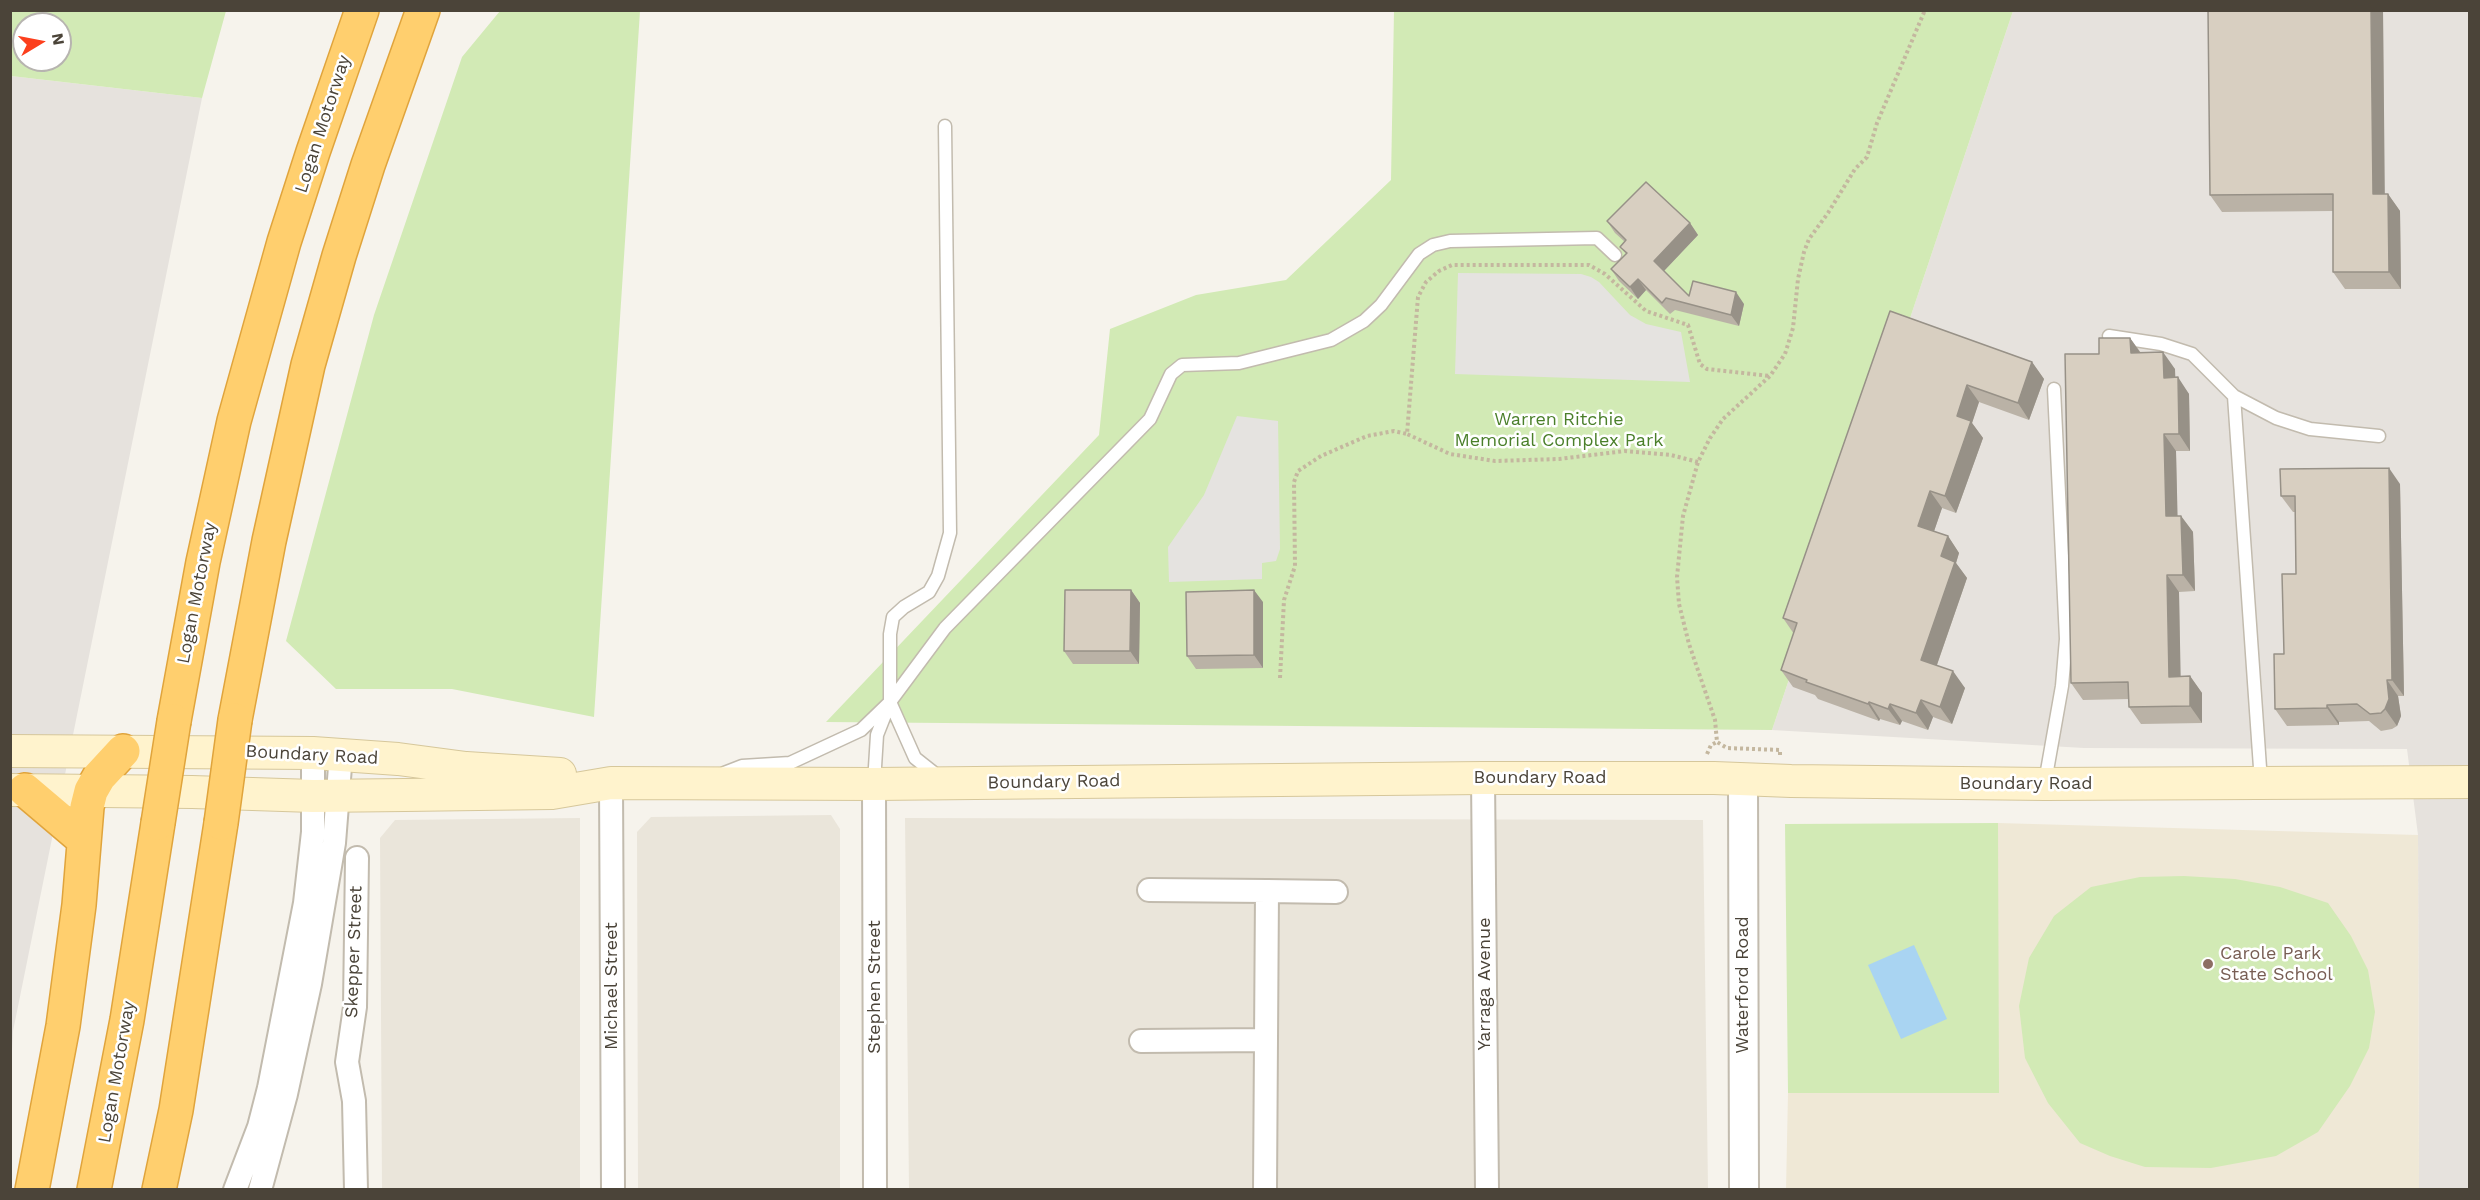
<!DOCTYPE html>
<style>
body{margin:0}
#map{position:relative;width:2480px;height:1200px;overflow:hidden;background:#f6f3ec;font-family:"Work Sans",sans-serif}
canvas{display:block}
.frame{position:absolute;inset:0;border:12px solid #4b4439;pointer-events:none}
.north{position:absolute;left:12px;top:12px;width:60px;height:60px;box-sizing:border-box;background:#fff;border:2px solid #b7b4b0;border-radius:50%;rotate:80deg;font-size:16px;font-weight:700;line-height:24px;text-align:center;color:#4b4439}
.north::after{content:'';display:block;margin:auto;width:21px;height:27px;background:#fc3f1d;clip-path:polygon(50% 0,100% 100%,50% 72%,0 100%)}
</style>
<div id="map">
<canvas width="2480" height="1200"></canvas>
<div class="frame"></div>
<div class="north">N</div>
</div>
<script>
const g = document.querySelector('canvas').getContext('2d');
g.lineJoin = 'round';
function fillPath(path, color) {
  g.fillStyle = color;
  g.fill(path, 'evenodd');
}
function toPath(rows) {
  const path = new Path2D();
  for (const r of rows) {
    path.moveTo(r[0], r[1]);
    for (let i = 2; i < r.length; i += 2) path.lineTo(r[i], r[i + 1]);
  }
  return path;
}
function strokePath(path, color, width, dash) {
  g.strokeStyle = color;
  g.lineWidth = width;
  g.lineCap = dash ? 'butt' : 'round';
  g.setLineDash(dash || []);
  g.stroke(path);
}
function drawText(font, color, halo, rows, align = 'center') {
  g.font = font + ' "Work Sans",sans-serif';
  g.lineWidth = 5;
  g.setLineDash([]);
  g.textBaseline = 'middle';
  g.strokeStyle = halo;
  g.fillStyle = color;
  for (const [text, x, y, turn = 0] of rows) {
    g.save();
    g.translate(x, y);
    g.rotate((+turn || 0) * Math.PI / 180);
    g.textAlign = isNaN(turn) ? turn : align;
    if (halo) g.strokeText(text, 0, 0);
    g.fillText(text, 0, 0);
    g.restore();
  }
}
fillPath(toPath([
 [831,815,840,829,840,1189,638,1189,637,832,651,817],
 [580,818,580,1189,382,1189,380,838,395,820],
 [905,818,1703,820,1708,1189,909,1189]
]), '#eae5da');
fillPath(toPath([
 [2013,11,2469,11,2469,1189,2419,1189,2418,835,2407,749,2084,748,1772,730],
 [11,76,202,98,13,1031,11,1070]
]), '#e6e2dd');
fillPath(toPath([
 [1998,823,2418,835,2419,1189,1786,1190,1788,1093,1998,1092]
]), '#efe8d6');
fillPath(toPath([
 [11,10,226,10,226,11,202,98,11,76],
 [24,24,60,24,60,60,24,60],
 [500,11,640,11,594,717,452,689,336,689,286,641,374,315,462,57],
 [1394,11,2013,11,1772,730,826,722,1099,435,1110,329,1196,295,1286,280,1391,180],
 [1998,823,1999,1093,1788,1093,1785,824],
 [2184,876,2235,879,2280,887,2328,903,2351,936,2368,970,2375,1012,2369,1048,2350,1086,2318,1132,2276,1156,2211,1168,2145,1167,2110,1156,2080,1143,2048,1103,2025,1058,2019,1006,2029,958,2054,916,2091,887,2140,877]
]), '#d2eab5');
fillPath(toPath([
 [1458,273,1581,274,1591,277,1599,282,1630,315,1646,324,1681,332,1690,382,1455,374],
 [1237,416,1278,421,1280,549,1276,561,1262,563,1262,579,1169,582,1168,547,1204,495]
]), '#e5e3e0');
fillPath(toPath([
 [1914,945,1947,1019,1901,1039,1868,965]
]), '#a9d4f2');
const service = toPath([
 [2109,336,2161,344,2192,354,2234,396,2276,418,2310,429,2379,436],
 [2234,396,2261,782],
 [890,702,915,758,939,777],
 [724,773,742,766,790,763,861,730,890,702,945,628,1150,419,1171,374,1182,365,1239,363,1331,340,1364,321,1381,305,1419,254,1433,245,1450,241,1597,238,1615,255],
 [2045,782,2062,686,2066,639,2054,389],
 [874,783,877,735,890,702,890,634,893,617,904,607,929,592,938,576,950,533,945,126]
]);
const minor = toPath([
 [1483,778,1487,1190],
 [611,783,613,1190],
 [874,784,875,1190],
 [1149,890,1267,891,1265,1190],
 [1267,891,1336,892],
 [1141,1041,1266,1040],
 [235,1190,259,1127,269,1088,305,903,313,832,313,753],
 [260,1190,286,1094,310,984,334,843,341,754],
 [356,1190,354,1101,347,1062,355,1007,357,858]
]);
const tertiary = toPath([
 [1743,780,1744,1190]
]);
const secondary = toPath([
 [10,751,313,753,398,759,466,768,560,774],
 [10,790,192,792,313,796,405,795,552,793,611,783,874,784,1483,778,1714,778,1791,781,2045,784,2470,782]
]);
const motorway = toPath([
 [235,720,269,541,308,365,339,256,368,165,423,10],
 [174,721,203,562,234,421,284,242,313,152,362,10],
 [25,790,84,840],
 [32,1190,63,1026,79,905,87,807,91,791,99,777,123,751],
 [94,1190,127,1020,158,823],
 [159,1190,176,1110,221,823]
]);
strokePath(service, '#c2bbae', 15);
strokePath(minor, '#c2bbae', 26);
strokePath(tertiary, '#c2bbae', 32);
strokePath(secondary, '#d6c79b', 34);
strokePath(motorway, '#e0a43c', 36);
strokePath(toPath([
 [1698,462,1671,455,1625,451,1559,459,1495,461,1450,454,1407,434,1418,297,1426,282,1439,271,1452,265,1589,265,1605,274,1646,311,1688,325,1700,364,1707,369,1770,376],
 [1280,678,1284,600,1295,566,1294,482,1298,471,1321,456,1367,436,1394,431,1407,434],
 [1707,754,1711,745,1717,742],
 [1780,755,1780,750,1727,748,1717,742,1715,720,1689,644,1679,604,1677,577,1683,516,1698,462,1710,438,1723,419,1770,376,1785,354,1793,328,1798,279,1804,252,1809,239,1828,213,1855,169,1867,157,1877,123,1925,10]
]), '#c4b79f', 4, [3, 3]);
strokePath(service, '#fff', 12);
strokePath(minor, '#fff', 22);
strokePath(tertiary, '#fff', 28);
strokePath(secondary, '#fff3cd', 32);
strokePath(motorway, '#ffcf6e', 33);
const motorwayBridge = toPath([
 [158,823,174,721],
 [221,823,235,720]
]);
strokePath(motorwayBridge, '#e0a43c', 36, []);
strokePath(motorwayBridge, '#ffcf6e', 33);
fillPath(toPath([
 [2208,10,2383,10,2384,194,2388,194,2400,211,2401,289,2345,289,2333,272,2333,211,2222,212,2210,195],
 [1607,221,1690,223,1698,235,1664,271,1689,296,1744,304,1739,326,1675,310,1670,314,1646,290,1638,299,1619,281,1611,269,1626,254,1620,247,1625,242,1615,233],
 [1890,311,2032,362,2044,379,2029,420,1979,402,1972,423,1983,438,1956,513,1942,508,1934,531,1948,536,1959,553,1956,563,1967,578,1937,665,1965,688,1952,724,1933,717,1928,730,1902,721,1900,725,1880,719,1879,721,1818,699,1815,695,1793,687,1781,670,1794,634,1783,618],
 [2130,338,2141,353,2175,369,2175,377,2189,394,2190,451,2176,451,2177,516,2181,516,2193,532,2195,591,2179,592,2180,677,2190,676,2202,693,2202,723,2141,724,2129,707,2129,699,2083,700,2071,683,2099,354],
 [2400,484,2404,696,2398,696,2401,716,2397,726,2392,729,2381,731,2369,721,2339,722,2339,725,2287,726,2275,709,2296,574,2295,512,2293,512,2281,496],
 [1131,590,1140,603,1139,664,1073,664,1064,651],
 [1263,602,1263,668,1196,669,1187,656]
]), '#bab2a6');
fillPath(toPath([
 [2371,10,2383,10,2385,211,2373,194],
 [2388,194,2400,211,2401,289,2389,272],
 [1690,223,1698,235,1662,273,1654,261],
 [1638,279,1646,290,1638,299,1630,287],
 [1736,292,1744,304,1739,326,1731,315],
 [2130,338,2142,355,2131,353],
 [2163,352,2175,369,2176,394,2164,378],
 [2032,362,2044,379,2029,420,2018,403],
 [2178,377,2189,394,2190,451,2179,434],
 [1967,385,1979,402,1972,423,1983,438,1956,513,1945,496,1957,416],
 [2164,434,2176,451,2178,533,2166,516],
 [2389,468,2400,484,2404,696,2392,680],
 [1930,491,1942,508,1930,543,1918,526],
 [2181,516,2193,532,2195,591,2183,575],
 [1948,536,1959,553,1956,563,1967,578,1933,676,1921,660,1941,556],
 [2167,575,2179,592,2181,693,2169,677],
 [1131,590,1140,603,1139,664,1130,651],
 [1254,590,1263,602,1263,668,1254,655],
 [1953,671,1965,688,1952,724,1940,707],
 [2190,676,2202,693,2202,723,2190,706],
 [2387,680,2398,696,2401,716,2397,726,2385,709],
 [1921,700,1933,717,1928,730,1916,713],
 [1869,702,1880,719,1879,721,1868,704],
 [1890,704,1902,721,1900,725,1888,709],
 [2327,705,2339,722,2339,725,2327,708]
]), '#979187');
const building = toPath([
 [2208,10,2371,10,2373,194,2388,194,2389,272,2333,272,2333,194,2210,195,2208,10],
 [1646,182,1690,223,1654,261,1689,296,1693,281,1736,292,1731,315,1666,298,1662,303,1638,279,1630,287,1611,269,1627,253,1620,247,1626,240,1607,221,1646,182],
 [1890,311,2032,362,2018,403,1967,385,1957,416,1971,421,1945,496,1930,491,1918,526,1948,536,1941,556,1955,562,1921,660,1953,671,1940,707,1921,700,1916,713,1890,704,1888,709,1869,702,1868,704,1806,682,1807,680,1781,670,1797,623,1783,618,1890,311],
 [2099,338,2130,338,2131,353,2163,352,2164,378,2178,377,2179,434,2164,434,2166,516,2181,516,2183,575,2167,575,2169,677,2190,676,2190,706,2129,707,2128,682,2071,683,2065,354,2099,354,2099,338],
 [2389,468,2392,680,2387,680,2389,699,2385,709,2381,713,2370,714,2357,704,2327,705,2327,708,2275,709,2274,654,2284,654,2282,574,2296,574,2295,496,2281,496,2280,469,2389,468],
 [1065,590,1131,590,1130,651,1064,651,1065,590],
 [1254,590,1254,655,1187,656,1186,592,1254,590]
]);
fillPath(building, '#d8cfc1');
strokePath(building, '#979187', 1.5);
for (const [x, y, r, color] of [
 [2208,964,6,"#8d6e63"]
]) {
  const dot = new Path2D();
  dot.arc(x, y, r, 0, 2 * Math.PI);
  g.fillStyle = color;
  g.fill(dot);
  strokePath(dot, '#fff', 2);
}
drawText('18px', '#4b4439', '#fff', [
 ["Logan Motorway",323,124,-72],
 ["Logan Motorway",197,593,-79],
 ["Boundary Road",312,755,3],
 ["Boundary Road",1540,778],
 ["Boundary Road",1054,782,-1],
 ["Boundary Road",2026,784],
 ["Skepper Street",354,952,-88],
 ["Yarraga Avenue",1485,984,-90],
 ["Waterford Road",1743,985,-90],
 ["Michael Street",612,986,-90],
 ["Stephen Street",875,987,-90],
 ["Logan Motorway",117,1072,-80]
]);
drawText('18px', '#4a7f2a', '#fff', [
 ["Warren Ritchie",1559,420],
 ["Memorial Complex Park",1559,441]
]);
drawText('18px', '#785e54', '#fff', [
 ["Carole Park",2220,954],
 ["State School",2220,975]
], 'left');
</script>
